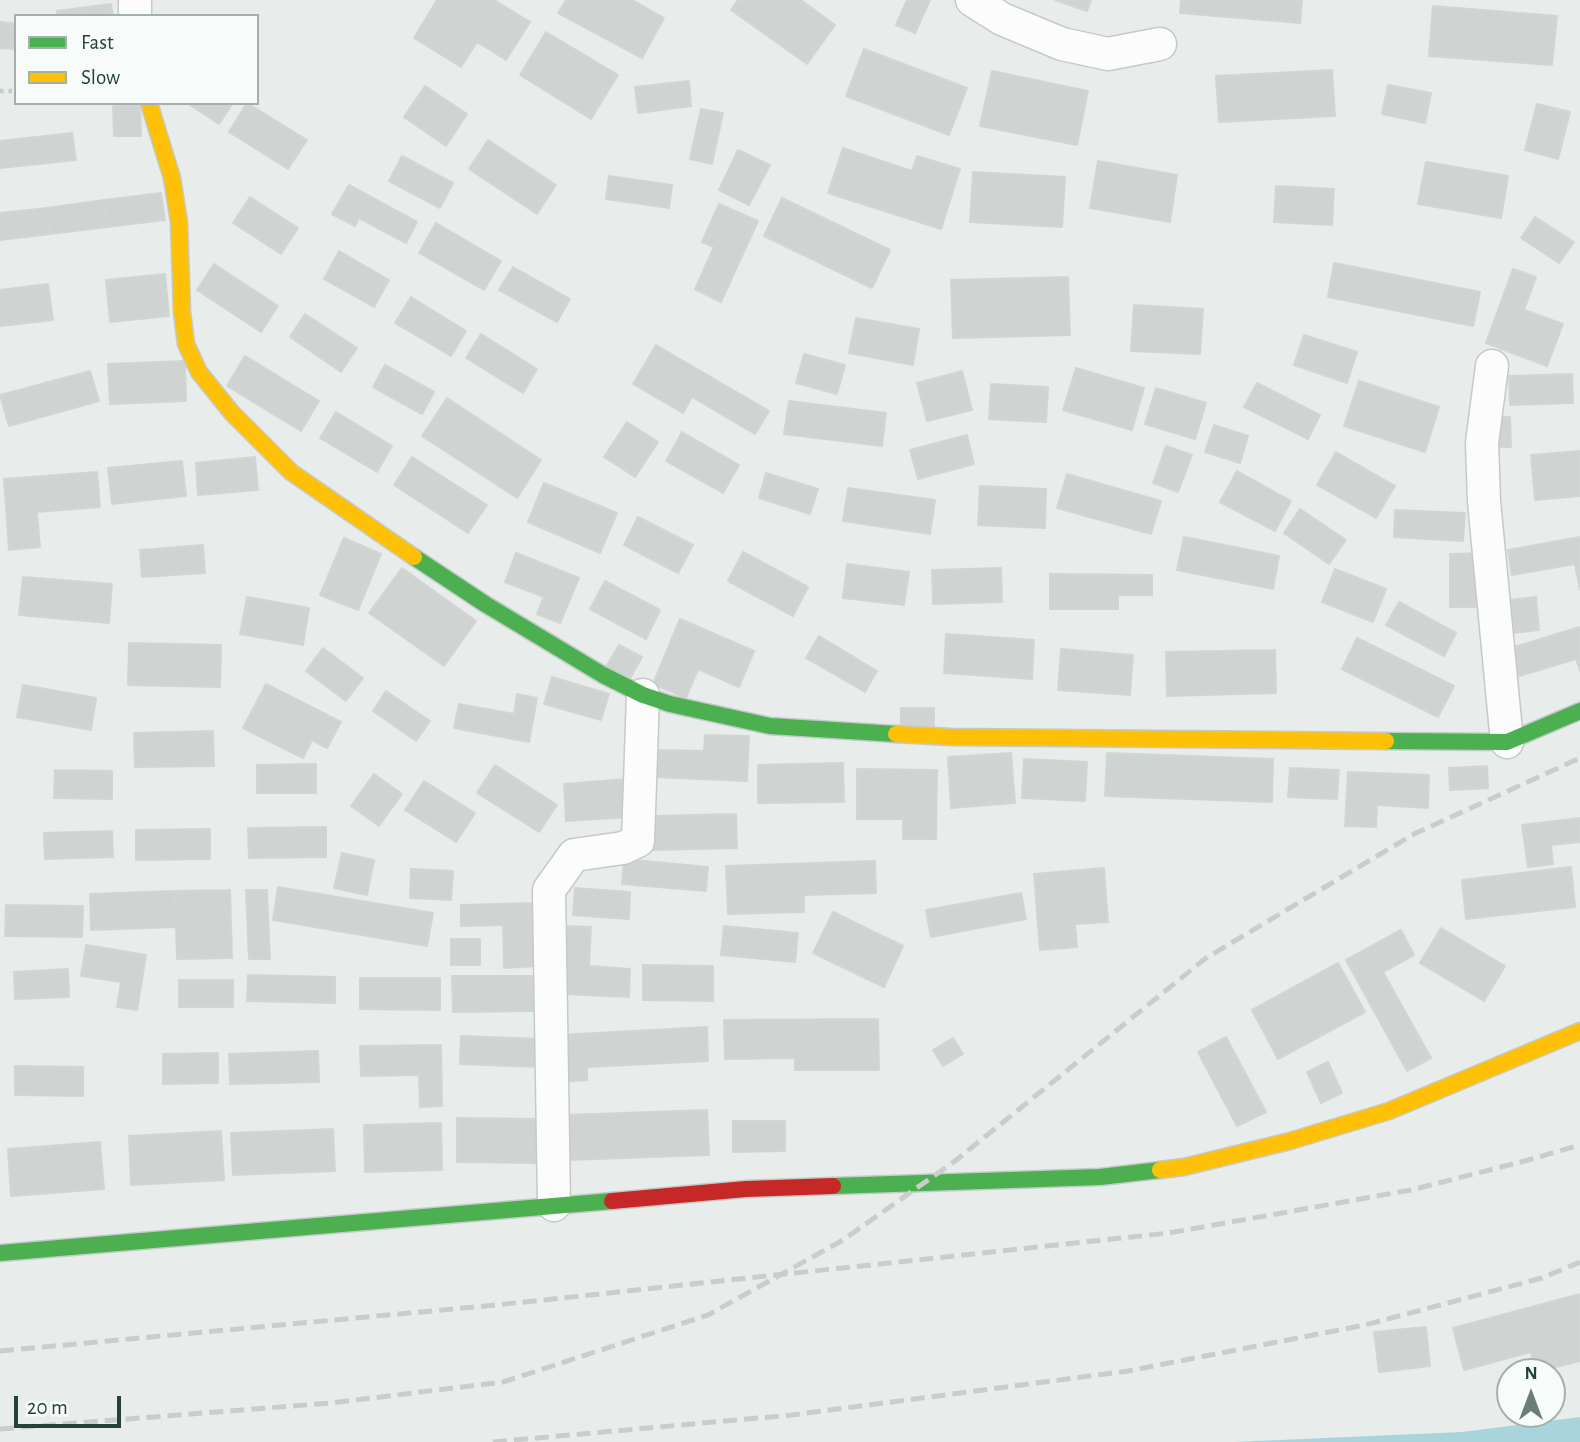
<!DOCTYPE html>
<style>
body{margin:0}
#map{position:relative;width:1580px;height:1442px;overflow:hidden;background:#e8edeb;font-family:"Alegreya Sans",sans-serif}
canvas{display:block}
.legend{position:absolute;left:14px;top:14px;width:245px;height:91px;box-sizing:border-box;background:#f7fbf9;border:2px solid #a3b1ad;margin:0;padding:9px 12px;list-style:none;font-size:21px;color:#24423a}
.legend li{display:flex;align-items:center;gap:14px;height:35px}
.legend b{width:35px;border:2px solid #a3b1ad}
.north{position:absolute;left:1496px;top:1358px;width:70px;height:70px;box-sizing:border-box;background:#f7fbf9;border:2px solid #a3b1ad;border-radius:50%;rotate:0deg;font-size:19px;font-weight:700;line-height:28px;text-align:center;color:#24423a}
.north::after{content:'';display:block;margin:auto;width:24px;height:32px;background:#697e78;clip-path:polygon(50% 0,100% 100%,50% 72%,0 100%)}
.scale{position:absolute;left:14px;top:1396px;width:107px;height:32px;box-sizing:border-box;border:4px solid #24423a;border-top:0;padding-left:9px;font-size:21px;line-height:24px;white-space:nowrap;color:#24423a;-webkit-text-stroke:5px #f7fbf9;paint-order:stroke}
</style>
<div id="map">
<canvas width="1580" height="1442"></canvas>
<ul class="legend">
<li><b style="height:9px;background:#4caf50"></b>Fast</li>
<li><b style="height:9px;background:#ffc107"></b>Slow</li>
</ul>
<div class="north">N</div>
<div class="scale">20 m</div>
</div>
<script>
const g = document.querySelector('canvas').getContext('2d');
g.lineJoin = 'round';
function fillPath(path, color) {
  g.fillStyle = color;
  g.fill(path, 'evenodd');
}
function toPath(rows) {
  const path = new Path2D();
  for (const r of rows) {
    path.moveTo(r[0], r[1]);
    for (let i = 2; i < r.length; i += 2) path.lineTo(r[i], r[i + 1]);
  }
  return path;
}
function strokePath(path, color, width, dash) {
  g.strokeStyle = color;
  g.lineWidth = width;
  g.lineCap = dash ? 'butt' : 'round';
  g.setLineDash(dash || []);
  g.stroke(path);
}
fillPath(toPath([
 [1580,1417,1580,1442,1234,1442,1462,1432]
]), '#a9d4db');
const building = toPath([
 [437,0,494,0,530,22,506,60,477,42,461,67,414,38,437,0],
 [566,0,632,0,664,18,642,58,558,13,566,0],
 [738,0,801,0,835,25,807,64,731,10,738,0],
 [907,0,930,0,915,33,896,25,907,0],
 [1055,0,1091,0,1087,11,1055,0],
 [1181,0,1302,0,1300,23,1180,13,1181,0],
 [111,4,113,16,58,16,57,11,111,4],
 [1433,6,1557,16,1552,65,1429,56,1433,6],
 [0,22,16,24,15,49,0,48,0,22],
 [546,32,618,75,591,119,520,75,546,32],
 [864,49,967,88,949,135,846,96,864,49],
 [1332,70,1335,116,1219,122,1216,76,1332,70],
 [992,71,1088,91,1077,145,980,126,992,71],
 [689,81,691,106,638,113,635,87,689,81],
 [1388,85,1431,93,1425,123,1382,114,1388,85],
 [425,86,467,114,446,146,404,117,425,86],
 [187,103,233,103,219,124,187,103],
 [247,103,307,140,288,169,229,132,247,103],
 [140,104,141,136,114,136,113,105,140,104],
 [1537,104,1570,112,1558,159,1525,150,1537,104],
 [701,109,723,113,712,164,690,159,701,109],
 [72,133,76,160,0,168,0,141,72,133],
 [488,140,556,185,537,214,469,169,488,140],
 [843,148,912,171,917,156,960,169,941,229,828,193,843,148],
 [738,150,770,165,749,205,719,190,738,150],
 [402,156,453,183,440,208,389,181,402,156],
 [1098,161,1177,175,1170,222,1090,208,1098,161],
 [1426,162,1508,176,1501,218,1418,204,1426,162],
 [973,172,1065,177,1062,227,970,222,973,172],
 [609,176,672,185,669,208,606,199,609,176],
 [349,185,417,222,406,243,359,218,355,226,332,214,349,185],
 [1276,186,1334,189,1332,225,1274,222,1276,186],
 [161,193,165,220,107,227,104,200,161,193],
 [250,197,298,228,281,254,233,223,250,197],
 [782,198,890,250,872,288,764,236,782,198],
 [104,200,107,227,50,234,47,208,104,200],
 [719,204,758,221,721,302,695,289,714,247,702,242,719,204],
 [47,208,50,234,0,240,0,213,47,208],
 [1535,217,1574,242,1559,263,1521,238,1535,217],
 [436,223,501,261,484,290,419,253,436,223],
 [339,251,389,280,374,307,324,279,339,251],
 [1334,263,1480,292,1473,326,1328,297,1334,263],
 [214,264,278,306,261,332,197,290,214,264],
 [513,267,570,299,557,322,499,290,513,267],
 [1513,269,1536,277,1524,310,1563,324,1547,366,1486,343,1513,269],
 [165,274,169,316,110,322,106,280,165,274],
 [1068,277,1070,335,953,338,951,280,1068,277],
 [48,284,53,320,0,326,0,290,48,284],
 [411,297,466,331,451,356,395,323,411,297],
 [1134,305,1203,309,1200,354,1131,351,1134,305],
 [305,314,357,348,341,372,290,337,305,314],
 [856,318,919,329,913,365,849,353,856,318],
 [481,334,537,369,523,393,466,358,481,334],
 [1304,335,1357,352,1347,383,1294,365,1304,335],
 [656,345,769,411,755,434,692,397,683,413,633,384,656,345],
 [804,354,845,365,837,394,796,383,804,354],
 [245,356,319,401,301,431,227,386,245,356],
 [185,361,186,401,110,404,108,364,185,361],
 [385,365,434,392,422,414,373,387,385,365],
 [1076,368,1144,388,1132,430,1063,410,1076,368],
 [90,371,99,401,9,426,0,395,90,371],
 [962,371,972,410,927,421,917,383,962,371],
 [1572,374,1573,403,1510,405,1509,376,1572,374],
 [1359,381,1439,407,1425,452,1344,426,1359,381],
 [1257,383,1320,415,1308,439,1244,407,1257,383],
 [991,384,1048,387,1046,422,989,419,991,384],
 [1156,388,1206,403,1195,439,1145,424,1156,388],
 [447,398,541,460,517,498,422,436,447,398],
 [789,401,886,413,882,446,784,434,789,401],
 [336,412,392,446,377,472,320,438,336,412],
 [1496,417,1510,417,1511,447,1496,447,1496,417],
 [627,422,658,442,635,477,604,457,627,422],
 [1214,425,1248,436,1240,463,1205,452,1214,425],
 [682,432,739,465,723,493,666,461,682,432],
 [967,435,974,464,918,479,910,450,967,435],
 [1166,446,1192,455,1178,492,1153,483,1166,446],
 [1580,451,1580,496,1535,500,1531,455,1580,451],
 [1336,452,1395,486,1376,518,1317,485,1336,452],
 [255,457,258,490,198,495,196,463,255,457],
 [412,457,487,505,468,533,394,485,412,457],
 [182,461,186,496,112,504,108,468,182,461],
 [1237,471,1291,501,1275,531,1220,502,1237,471],
 [97,472,100,507,37,512,40,547,9,550,4,479,97,472],
 [766,473,818,489,810,514,759,498,766,473],
 [1067,474,1161,501,1151,534,1057,508,1067,474],
 [544,483,617,513,600,553,528,522,544,483],
 [980,486,1046,489,1045,528,978,525,980,486],
 [848,488,935,500,930,534,843,521,848,488],
 [1300,509,1346,540,1329,564,1284,533,1300,509],
 [1395,510,1465,513,1463,541,1394,537,1395,510],
 [638,517,693,545,678,573,624,545,638,517],
 [1184,537,1279,556,1273,589,1177,570,1184,537],
 [1580,537,1580,590,1575,564,1512,575,1508,550,1580,537],
 [344,538,381,554,358,610,320,595,344,538],
 [203,545,205,573,142,577,140,550,203,545],
 [743,552,808,587,793,616,728,581,743,552],
 [516,553,579,578,560,623,537,614,544,597,505,582,516,553],
 [1480,553,1481,607,1450,607,1450,554,1480,553],
 [847,564,909,572,904,605,843,598,847,564],
 [402,568,476,621,444,666,369,613,402,568],
 [1001,568,1002,602,933,604,932,570,1001,568],
 [1335,569,1386,589,1373,622,1322,602,1335,569],
 [1050,574,1152,575,1152,595,1118,595,1118,609,1050,609,1050,574],
 [23,577,112,584,109,623,19,615,23,577],
 [605,581,660,610,646,639,590,609,605,581],
 [247,597,309,608,303,645,240,634,247,597],
 [1536,597,1539,630,1512,633,1508,600,1536,597],
 [1399,602,1456,633,1444,656,1386,625,1399,602],
 [680,619,754,651,739,687,698,669,686,698,653,684,680,619],
 [1580,627,1580,671,1576,659,1519,676,1511,648,1580,627],
 [946,634,1034,640,1032,679,944,673,946,634],
 [819,636,877,671,865,692,806,658,819,636],
 [1357,638,1454,686,1438,717,1342,669,1357,638],
 [129,643,221,645,220,687,128,685,129,643],
 [619,645,642,657,629,680,606,667,619,645],
 [323,648,363,678,346,701,306,671,323,648],
 [1061,649,1133,655,1130,695,1058,690,1061,649],
 [1275,650,1276,693,1167,696,1166,652,1275,650],
 [552,677,609,694,601,720,544,704,552,677],
 [266,684,341,722,327,748,312,740,303,758,243,728,266,684],
 [23,685,96,698,91,730,17,717,23,685],
 [386,691,430,721,416,741,373,711,386,691],
 [517,694,537,698,529,742,454,728,459,704,514,714,517,694],
 [901,708,934,708,934,727,901,726,901,708],
 [213,731,214,766,135,767,134,733,213,731],
 [705,735,749,736,747,781,654,777,655,750,704,751,705,735],
 [1011,753,1015,803,951,808,948,757,1011,753],
 [1107,753,1273,759,1272,802,1105,796,1107,753],
 [1024,759,1087,762,1085,801,1022,798,1024,759],
 [843,763,844,802,758,803,758,765,843,763],
 [316,764,316,793,257,793,257,765,316,764],
 [495,765,557,805,539,832,477,793,495,765],
 [1487,766,1488,788,1450,790,1449,768,1487,766],
 [1290,768,1339,770,1337,799,1288,797,1290,768],
 [857,769,937,770,936,839,903,839,903,819,857,819,857,769],
 [55,770,112,771,112,799,54,798,55,770],
 [1348,772,1429,775,1428,808,1377,805,1376,827,1345,826,1348,772],
 [374,774,402,794,379,826,351,806,374,774],
 [626,779,629,817,566,821,564,784,626,779],
 [424,781,475,813,456,842,405,810,424,781],
 [736,814,737,848,653,850,652,816,736,814],
 [1580,818,1580,842,1551,845,1553,864,1528,867,1522,825,1580,818],
 [326,827,326,857,249,858,248,828,326,827],
 [210,829,210,859,136,860,136,830,210,829],
 [112,831,113,857,45,859,44,833,112,831],
 [342,853,374,860,367,895,334,888,342,853],
 [624,859,708,867,706,891,622,884,624,859],
 [875,861,876,893,804,895,804,912,728,914,726,866,875,861],
 [1571,867,1575,907,1466,919,1462,880,1571,867],
 [1104,868,1108,922,1075,924,1077,947,1040,950,1034,874,1104,868],
 [411,869,453,871,451,900,410,898,411,869],
 [278,887,433,913,427,946,273,920,278,887],
 [575,888,630,892,629,919,573,915,575,888],
 [230,890,232,958,177,959,175,891,230,890],
 [246,890,267,890,270,959,249,959,246,890],
 [175,891,176,927,91,930,90,894,175,891],
 [1021,893,1026,919,931,937,926,910,1021,893],
 [534,903,536,966,504,968,503,925,461,926,461,905,534,903],
 [6,905,83,906,82,937,5,936,6,905],
 [833,912,903,946,884,987,813,953,833,912],
 [564,926,591,927,589,966,630,969,629,997,561,994,564,926],
 [724,926,798,933,795,962,721,955,724,926],
 [1441,928,1505,966,1484,1001,1420,963,1441,928],
 [1401,930,1414,955,1383,972,1431,1058,1407,1071,1346,960,1401,930],
 [451,939,480,939,480,965,451,965,451,939],
 [86,945,146,955,137,1010,117,1007,121,982,81,976,86,945],
 [1338,963,1365,1012,1278,1059,1252,1010,1338,963],
 [643,965,713,966,713,1001,643,1000,643,965],
 [68,969,69,997,15,999,14,972,68,969],
 [248,975,335,977,335,1003,247,1001,248,975],
 [452,976,535,976,535,1011,453,1012,452,976],
 [360,978,440,978,440,1010,360,1009,360,978],
 [179,980,233,980,233,1007,179,1007,179,980],
 [878,1019,879,1070,795,1070,795,1058,725,1059,724,1020,878,1019],
 [707,1027,708,1061,587,1067,587,1080,561,1082,559,1035,707,1027],
 [461,1036,540,1039,539,1067,460,1064,461,1036],
 [1226,1037,1266,1112,1237,1126,1198,1052,1226,1037],
 [953,1038,963,1054,943,1066,933,1050,953,1038],
 [441,1045,442,1106,420,1107,419,1075,361,1076,360,1046,441,1045],
 [318,1051,319,1082,230,1084,229,1054,318,1051],
 [218,1053,218,1083,163,1084,163,1054,218,1053],
 [1328,1062,1342,1093,1321,1103,1307,1072,1328,1062],
 [15,1066,83,1067,83,1096,15,1095,15,1066],
 [707,1110,709,1155,567,1160,566,1115,707,1110],
 [457,1118,539,1119,538,1163,457,1162,457,1118],
 [733,1121,785,1121,785,1151,733,1152,733,1121],
 [441,1123,442,1170,365,1172,364,1125,441,1123],
 [333,1129,335,1171,233,1175,231,1133,333,1129],
 [221,1131,224,1180,131,1185,129,1136,221,1131],
 [100,1142,104,1189,11,1196,8,1149,100,1142],
 [1580,1294,1580,1361,1536,1372,1531,1352,1464,1370,1453,1328,1580,1294],
 [1426,1327,1430,1366,1379,1372,1374,1332,1426,1327]
]);
fillPath(building, '#cfd4d2');
strokePath(building, '#d1d6d4', 2);
const street = toPath([
 [135,0,135,16],
 [972,0,1002,19,1062,44,1108,54,1160,44],
 [1492,366,1482,443,1484,501,1507,742],
 [554,1205,549,890,574,855,623,848,638,841,643,695]
]);
const fast = toPath([
 [414,557,485,604,603,675,643,695,670,704,770,726,896,734],
 [1386,741,1507,742,1580,711],
 [833,1186,1100,1177,1160,1170],
 [0,1253,612,1201]
]);
const slow = toPath([
 [149,103,172,178,179,222,182,312,186,344,199,372,232,413,291,472,414,557],
 [896,734,951,737,1386,741],
 [1160,1170,1184,1167,1290,1141,1389,1111,1580,1031]
]);
const jam = toPath([
 [612,1201,746,1189,833,1186]
]);
strokePath(street, '#c5cac8', 35);
strokePath(fast, '#c3cbc8', 19);
strokePath(slow, '#c3cbc8', 19);
strokePath(jam, '#c3cbc8', 19);
strokePath(toPath([
 [0,91,16,91]
]), '#c3ccca', 4.5, [3.5, 5]);
strokePath(street, '#fcfcfc', 32);
strokePath(fast, '#4caf50', 16);
strokePath(slow, '#ffc107', 16);
strokePath(jam, '#c62828', 16);
strokePath(toPath([
 [0,1351,496,1305,1169,1233,1411,1190,1521,1162,1580,1145],
 [0,1429,331,1403,503,1382,708,1315,843,1240,955,1161,1206,958,1414,834,1580,758],
 [493,1442,792,1415,1128,1371,1365,1325,1542,1278,1580,1262]
]), '#c9cdcc', 5, [14, 7]);
</script>
